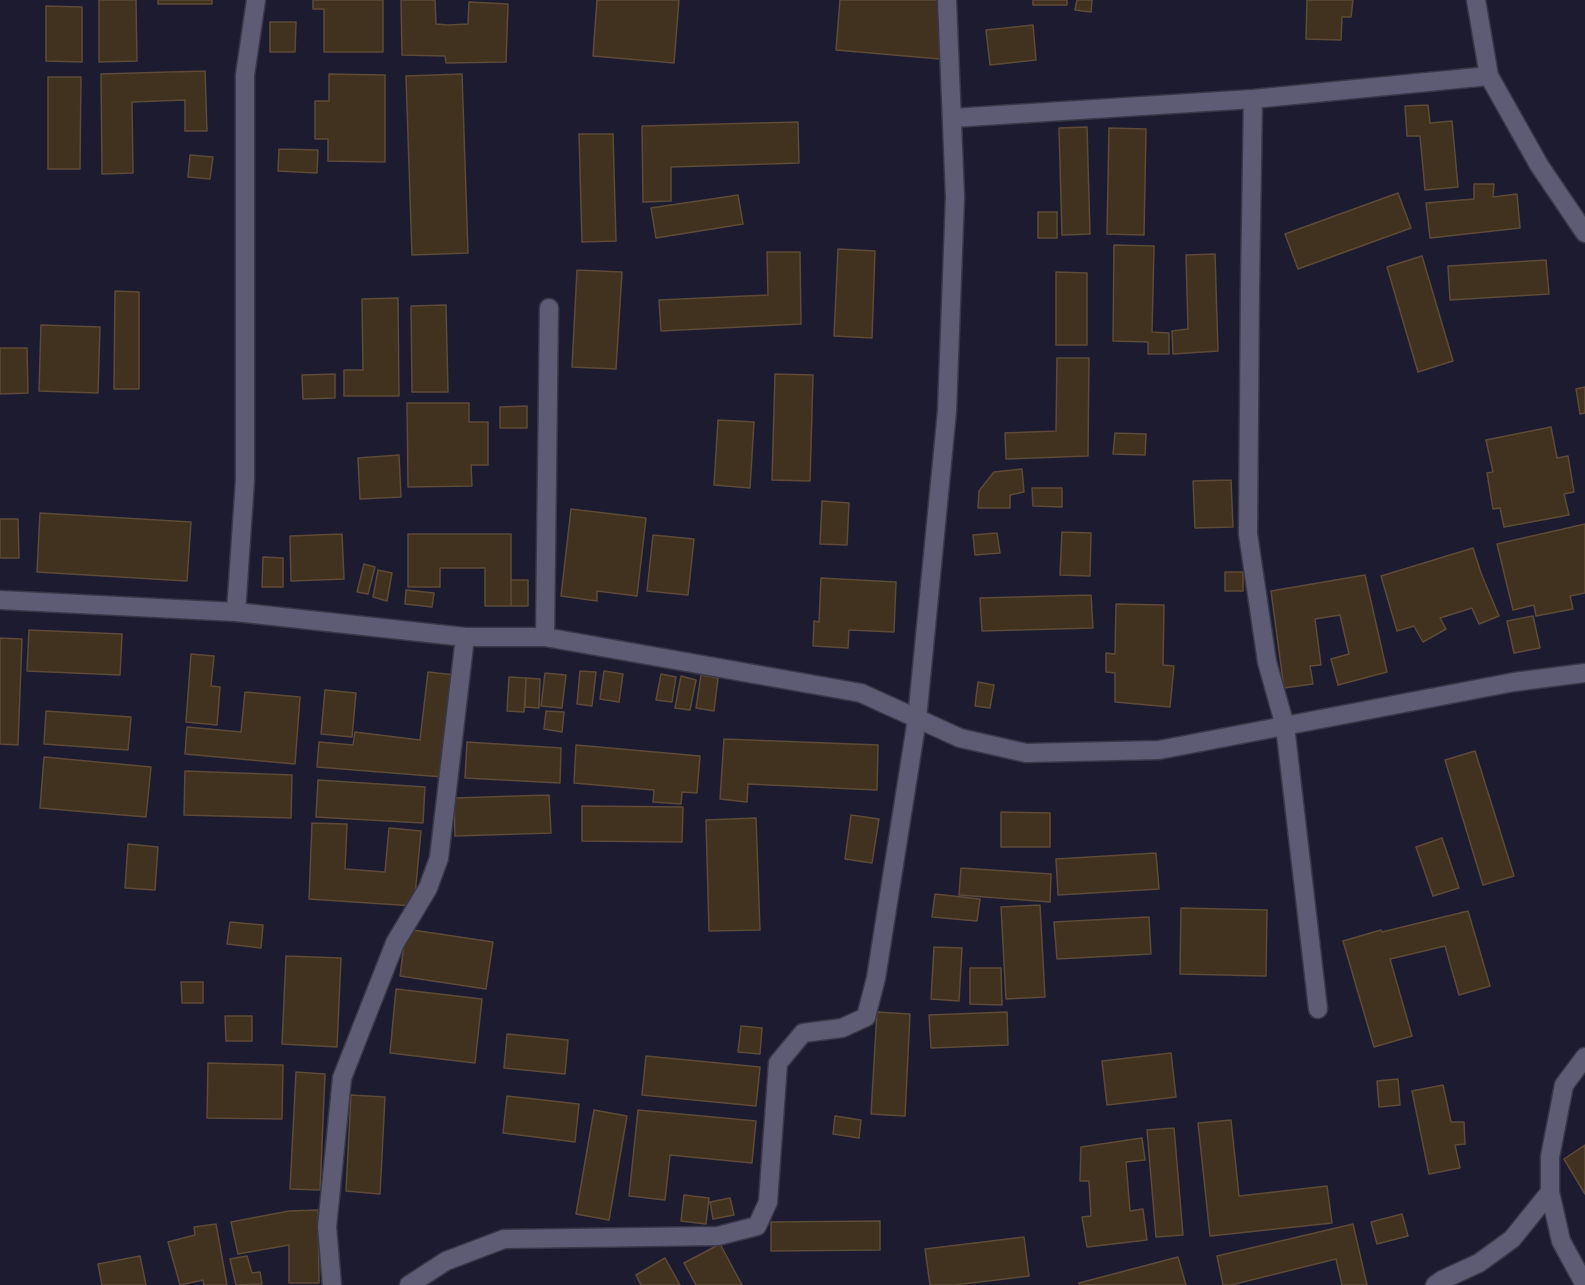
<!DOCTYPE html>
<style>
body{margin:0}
canvas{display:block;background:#1d1b2f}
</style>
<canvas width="1585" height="1285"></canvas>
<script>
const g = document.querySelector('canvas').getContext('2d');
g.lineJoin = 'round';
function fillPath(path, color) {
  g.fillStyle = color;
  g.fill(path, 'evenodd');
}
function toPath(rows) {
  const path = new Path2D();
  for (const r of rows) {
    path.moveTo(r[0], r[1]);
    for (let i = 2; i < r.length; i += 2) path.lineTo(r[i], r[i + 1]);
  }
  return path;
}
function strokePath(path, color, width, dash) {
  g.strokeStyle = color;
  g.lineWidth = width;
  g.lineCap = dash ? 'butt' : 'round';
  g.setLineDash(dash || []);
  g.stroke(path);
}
const building = toPath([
 [99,0,136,0,137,61,99,62,99,0],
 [158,0,212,0,212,4,158,4,158,0],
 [313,0,383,0,383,52,324,52,324,9,313,9,313,0],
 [401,0,435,0,436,24,448,25,468,24,469,2,508,4,506,62,446,63,445,56,402,55,401,0],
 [597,0,679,0,674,63,593,56,597,0],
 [840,0,945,0,940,59,836,50,840,0],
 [1033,0,1067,0,1067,5,1033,5,1033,0],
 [1077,0,1092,0,1091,12,1075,10,1077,0],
 [1307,0,1353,0,1351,17,1342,17,1341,40,1306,39,1307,0],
 [46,6,82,7,82,62,46,61,46,6],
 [270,22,296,22,295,52,270,52,270,22],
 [1033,25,1036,60,990,65,986,30,1033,25],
 [205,71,207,131,185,131,185,100,132,102,133,173,102,174,101,74,205,71],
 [329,74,385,75,385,162,328,161,328,139,315,139,315,101,329,101,329,74],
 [462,74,468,253,412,255,406,76,462,74],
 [48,77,81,77,80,169,48,169,48,77],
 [1428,105,1430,123,1452,121,1458,187,1425,190,1420,136,1407,136,1405,106,1428,105],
 [798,122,799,163,671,167,671,201,643,202,642,126,798,122],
 [1087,127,1090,234,1062,235,1059,128,1087,127],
 [1109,128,1146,129,1144,235,1107,234,1109,128],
 [579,134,613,134,616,241,582,242,579,134],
 [279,149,318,150,317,173,278,171,279,149],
 [190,155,213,157,210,179,188,177,190,155],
 [1474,184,1494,184,1493,197,1517,194,1520,228,1430,238,1426,203,1474,199,1474,184],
 [1398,193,1411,228,1298,269,1285,234,1398,193],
 [738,195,743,224,656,238,651,208,738,195],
 [1038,212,1057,212,1057,238,1038,238,1038,212],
 [1114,245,1154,246,1152,332,1169,333,1169,354,1148,354,1148,342,1113,341,1114,245],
 [838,249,875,251,872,338,834,336,838,249],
 [767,252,800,252,801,324,661,331,659,300,768,295,767,252],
 [1215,254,1218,351,1173,354,1172,331,1188,329,1186,255,1215,254],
 [1422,256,1453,361,1418,372,1387,267,1422,256],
 [1546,260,1549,294,1450,300,1448,266,1546,260],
 [577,270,622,272,616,369,572,367,577,270],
 [1056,272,1087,273,1087,345,1056,345,1056,272],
 [115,291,139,292,139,389,114,389,115,291],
 [398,298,399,396,344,396,344,370,363,370,362,299,398,298],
 [446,305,448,392,412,392,411,306,446,305],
 [41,325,100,327,98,393,39,391,41,325],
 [0,348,27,348,28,393,0,394,0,348],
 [1057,358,1089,358,1088,456,1006,459,1005,433,1056,431,1057,358],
 [335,374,335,398,303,399,302,375,335,374],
 [775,374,813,375,810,481,772,480,775,374],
 [1585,387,1585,413,1580,414,1576,389,1585,387],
 [407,403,469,403,469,422,488,422,488,465,471,465,472,486,408,487,407,403],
 [527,406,527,428,500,428,500,407,527,406],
 [718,420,754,422,750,488,714,485,718,420],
 [1551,427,1557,458,1568,456,1574,492,1564,494,1569,515,1504,527,1500,508,1493,509,1487,473,1493,472,1486,440,1551,427],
 [1115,433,1146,434,1145,455,1113,454,1115,433],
 [399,455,401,497,360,499,358,458,399,455],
 [1022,469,1024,492,1010,495,1010,508,978,508,979,491,994,472,1022,469],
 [1231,480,1233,527,1195,528,1193,481,1231,480],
 [1032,488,1062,488,1062,507,1033,506,1032,488],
 [822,501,849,503,847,545,820,544,822,501],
 [571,509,646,518,637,596,597,591,597,601,561,596,571,509],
 [40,513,191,522,187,581,37,572,40,513],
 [0,519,18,519,19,558,0,558,0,519],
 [1585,524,1585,593,1570,596,1573,609,1536,616,1534,605,1513,610,1497,544,1585,524],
 [1062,532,1091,533,1090,576,1060,575,1062,532],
 [997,533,1000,553,975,555,973,535,997,533],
 [342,534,344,579,291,581,290,536,342,534],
 [408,534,511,534,511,606,485,606,485,568,440,568,440,587,408,587,408,534],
 [653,535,694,539,688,595,647,591,653,535],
 [1473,548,1481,573,1499,616,1479,624,1472,608,1440,618,1446,629,1423,642,1414,626,1397,631,1381,576,1473,548],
 [263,557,283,558,283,587,262,587,263,557],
 [364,564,375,567,368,594,357,592,364,564],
 [378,570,392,573,387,601,373,597,378,570],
 [1225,572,1243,572,1243,591,1225,591,1225,572],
 [1365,575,1387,672,1338,685,1331,659,1349,654,1340,615,1315,619,1321,665,1310,666,1313,684,1284,688,1271,591,1365,575],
 [821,578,896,582,894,632,849,630,848,648,813,646,814,621,819,622,821,578],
 [511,580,528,580,528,606,511,606,511,580],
 [406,590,434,593,432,607,405,604,406,590],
 [1091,595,1093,628,982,631,980,598,1091,595],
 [1116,604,1164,605,1163,665,1174,666,1170,707,1115,702,1115,673,1106,672,1106,653,1115,654,1116,604],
 [1533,616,1540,648,1514,653,1507,621,1533,616],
 [29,630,122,634,120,675,27,671,29,630],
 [0,638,22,639,18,745,0,744,0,638],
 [191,654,214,656,211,686,220,687,217,725,186,722,191,654],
 [580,671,596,672,592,706,577,704,580,671],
 [604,671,623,674,619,702,600,699,604,671],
 [428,672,455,675,443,777,317,767,319,742,353,745,355,732,420,740,428,672],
 [545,673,566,675,562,708,541,706,545,673],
 [661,674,676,677,672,702,656,700,661,674],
 [701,675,718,678,714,711,696,708,701,675],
 [681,676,696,680,690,710,675,708,681,676],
 [509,677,526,678,524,712,507,711,509,677],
 [526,678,540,679,539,708,525,707,526,678],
 [978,682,994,685,990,708,975,706,978,682],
 [325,690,356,693,352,737,321,734,325,690],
 [245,692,300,697,295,764,185,754,187,727,241,732,245,692],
 [46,711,131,717,128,750,44,744,46,711],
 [546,711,564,712,562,732,544,729,546,711],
 [724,739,878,745,877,790,748,784,747,802,720,799,724,739],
 [467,742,561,748,560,783,465,778,467,742],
 [576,745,700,756,697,793,682,792,681,804,653,802,654,790,574,783,576,745],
 [1475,751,1514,876,1483,885,1445,760,1475,751],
 [44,757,151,767,146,817,40,808,44,757],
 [185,771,292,775,291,818,184,815,185,771],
 [318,780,425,787,423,823,316,817,318,780],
 [549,795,551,833,455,836,454,798,549,795],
 [582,806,683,807,682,842,582,841,582,806],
 [1001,812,1050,813,1050,847,1001,847,1001,812],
 [851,815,879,819,872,863,845,859,851,815],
 [756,818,760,930,709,931,706,820,756,818],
 [312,823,347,824,345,869,385,872,389,828,421,831,414,906,309,899,312,823],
 [1442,838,1459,888,1433,896,1416,847,1442,838],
 [128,844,158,847,155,890,125,888,128,844],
 [1156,853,1159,889,1058,895,1056,859,1156,853],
 [961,868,1051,874,1050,902,959,895,961,868],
 [935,894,980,899,977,921,932,917,935,894],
 [1040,905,1045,997,1006,999,1001,907,1040,905],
 [1181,908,1267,910,1266,976,1180,974,1181,908],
 [1468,911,1490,986,1459,995,1445,946,1390,959,1412,1036,1374,1047,1343,941,1381,930,1382,932,1468,911],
 [1149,917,1151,954,1057,959,1054,922,1149,917],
 [230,922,263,925,261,948,227,944,230,922],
 [406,929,493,942,486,989,400,976,406,929],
 [934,947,962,948,959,1001,931,999,934,947],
 [286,956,341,958,337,1047,282,1044,286,956],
 [970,968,1001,968,1002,1005,970,1004,970,968],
 [181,982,203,982,203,1003,182,1003,181,982],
 [396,989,482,999,475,1063,390,1053,396,989],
 [877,1012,910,1014,905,1116,871,1114,877,1012],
 [1007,1012,1008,1045,931,1048,929,1015,1007,1012],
 [225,1016,252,1016,252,1041,226,1041,225,1016],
 [741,1026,762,1028,760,1054,738,1052,741,1026],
 [507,1034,568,1040,565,1074,504,1068,507,1034],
 [1171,1053,1176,1097,1107,1105,1102,1061,1171,1053],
 [646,1056,760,1067,756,1106,642,1095,646,1056],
 [208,1063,283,1065,282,1119,207,1118,208,1063],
 [296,1072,325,1074,320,1190,290,1189,296,1072],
 [1398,1079,1400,1105,1379,1107,1377,1081,1398,1079],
 [1443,1085,1451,1122,1464,1122,1465,1144,1455,1145,1460,1168,1429,1174,1412,1091,1443,1085],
 [351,1095,385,1097,380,1194,346,1191,351,1095],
 [507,1096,579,1104,575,1142,503,1133,507,1096],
 [594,1110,627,1116,609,1220,576,1214,594,1110],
 [638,1110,756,1121,752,1163,670,1155,665,1200,629,1196,638,1110],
 [835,1116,861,1120,859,1138,833,1134,835,1116],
 [1231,1120,1239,1196,1327,1186,1332,1223,1210,1236,1198,1123,1231,1120],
 [1174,1128,1183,1235,1156,1237,1147,1130,1174,1128],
 [1142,1138,1145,1160,1126,1162,1130,1211,1143,1209,1147,1240,1087,1247,1082,1217,1091,1216,1089,1181,1080,1181,1081,1147,1142,1138],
 [1585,1145,1585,1194,1564,1159,1585,1145],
 [684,1195,709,1198,706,1224,681,1221,684,1195],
 [730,1198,734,1215,713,1219,710,1202,730,1198],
 [318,1210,319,1283,289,1283,289,1245,238,1254,231,1222,289,1211,318,1210],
 [1402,1214,1408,1236,1377,1244,1371,1222,1402,1214],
 [880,1221,880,1250,771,1251,771,1222,880,1221],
 [216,1224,227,1285,204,1285,203,1280,180,1285,168,1242,195,1235,194,1227,216,1224],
 [1353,1224,1367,1285,1342,1285,1336,1259,1231,1285,1223,1285,1217,1256,1353,1224],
 [1024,1237,1029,1276,955,1285,930,1285,925,1249,1024,1237],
 [720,1244,742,1285,696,1285,684,1263,720,1244],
 [140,1256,146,1285,102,1285,98,1264,140,1256],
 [247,1256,252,1273,260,1272,262,1284,236,1285,230,1259,247,1256],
 [1178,1257,1186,1285,1080,1285,1079,1283,1178,1257],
 [665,1258,680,1285,641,1285,636,1275,665,1258]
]);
fillPath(building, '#41311f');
strokePath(building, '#5d4b38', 1.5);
const minor = toPath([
 [1476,0,1489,76,1539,165,1585,233],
 [1253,99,1250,288,1248,534,1267,662,1285,726,1318,1009],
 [952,118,1253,99,1489,76],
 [0,600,236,612,465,637,545,637,861,693,960,738,1026,753,1159,750,1514,682,1585,673],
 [236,612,245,480,245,75,256,0],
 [545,637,549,308],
 [1585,1057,1564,1085,1550,1157,1550,1192,1561,1241,1585,1285],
 [332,1285,327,1227,342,1078,395,943,428,888,439,858,465,637],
 [409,1285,446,1261,504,1239,718,1236,757,1226,768,1202,778,1063,803,1033,842,1028,866,1017,876,978,917,719,947,411,955,197,947,0],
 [1435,1285,1442,1280,1479,1263,1512,1239,1550,1192]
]);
strokePath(minor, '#3a3848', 21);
strokePath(minor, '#5e5c74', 18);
</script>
